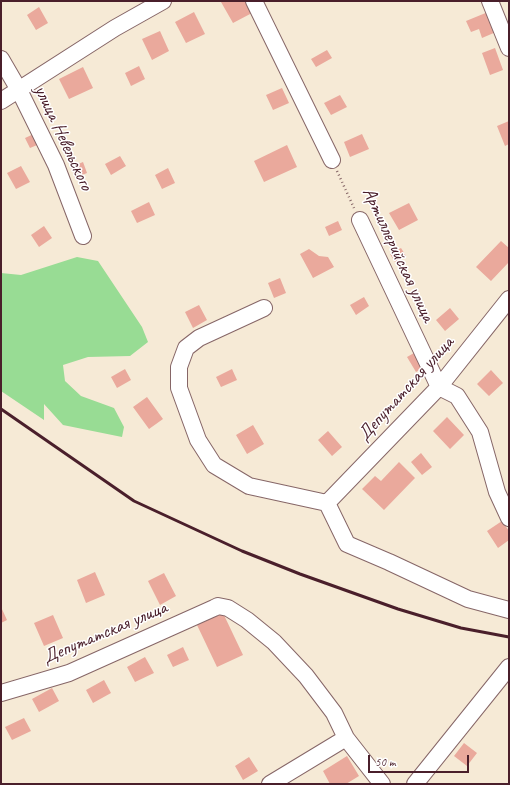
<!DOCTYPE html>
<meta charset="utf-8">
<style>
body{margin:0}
#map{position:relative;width:510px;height:785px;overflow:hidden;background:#f6ead6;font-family:Caveat,sans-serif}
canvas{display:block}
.frame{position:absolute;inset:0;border:2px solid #4a1f2b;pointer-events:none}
.scale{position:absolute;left:368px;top:755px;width:101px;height:18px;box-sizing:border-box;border:2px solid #4a1f2b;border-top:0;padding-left:5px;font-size:12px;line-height:14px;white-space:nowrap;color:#4a1f2b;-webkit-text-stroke:3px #fff;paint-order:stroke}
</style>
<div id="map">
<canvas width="510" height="785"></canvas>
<div class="frame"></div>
<div class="scale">50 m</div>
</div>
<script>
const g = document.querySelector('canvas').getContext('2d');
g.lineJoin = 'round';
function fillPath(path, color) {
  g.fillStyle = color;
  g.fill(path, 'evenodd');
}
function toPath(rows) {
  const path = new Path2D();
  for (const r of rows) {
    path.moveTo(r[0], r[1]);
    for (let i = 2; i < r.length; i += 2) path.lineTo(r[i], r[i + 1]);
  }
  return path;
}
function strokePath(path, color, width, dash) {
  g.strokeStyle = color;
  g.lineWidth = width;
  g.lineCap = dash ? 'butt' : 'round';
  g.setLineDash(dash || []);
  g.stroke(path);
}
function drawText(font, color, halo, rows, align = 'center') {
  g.font = font + ' Caveat,sans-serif';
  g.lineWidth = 3;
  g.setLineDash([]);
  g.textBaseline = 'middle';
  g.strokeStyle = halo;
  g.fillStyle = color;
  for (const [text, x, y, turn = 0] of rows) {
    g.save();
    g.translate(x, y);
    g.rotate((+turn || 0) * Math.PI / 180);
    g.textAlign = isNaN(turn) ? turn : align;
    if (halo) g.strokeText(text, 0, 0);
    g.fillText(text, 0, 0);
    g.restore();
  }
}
fillPath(toPath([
 [77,257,98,261,142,327,148,342,130,356,88,357,63,365,65,381,81,396,114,408,124,427,122,437,63,425,44,404,44,420,1,391,1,273,21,275]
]), '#98dc94');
fillPath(toPath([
 [223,1,246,1,252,13,233,23,221,2],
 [39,7,48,23,36,30,27,15],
 [194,12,205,34,186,43,175,22],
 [488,12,496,32,482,38,479,29,471,32,466,21],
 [160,31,169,51,152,60,142,39],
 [495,48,503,70,490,75,482,53],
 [327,50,332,58,316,67,311,59],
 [139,66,145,79,131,86,125,73],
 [83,67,93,88,69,99,59,79],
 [282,88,289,103,273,110,266,95],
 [340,95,347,107,331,115,324,103],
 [509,121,509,144,505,146,497,126],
 [38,132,42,143,30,148,25,138],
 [362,134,369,149,350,157,344,142],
 [287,145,297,167,264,182,254,161],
 [120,156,126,166,111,175,105,164],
 [83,162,87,173,75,178,71,167],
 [21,166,30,182,16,189,7,173],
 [168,168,175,183,162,189,155,175],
 [149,202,155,215,137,223,131,211],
 [409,203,418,220,399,230,389,213],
 [338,221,342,230,329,236,325,227],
 [44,226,52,238,39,247,31,235],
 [501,241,509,248,509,262,491,281,476,267],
 [401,248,406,256,395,262,390,254],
 [309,249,319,256,328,257,334,267,313,278,300,254],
 [280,278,286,293,274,298,268,283],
 [364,297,369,306,356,315,350,305],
 [199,305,207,320,193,328,185,312],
 [450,308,459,319,445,331,436,320],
 [414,353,423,368,416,372,407,357],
 [125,369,131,380,117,388,111,377],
 [232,369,237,380,221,387,216,377],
 [491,370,503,383,489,396,477,384],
 [147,397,163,419,149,429,133,407],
 [447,417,464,435,450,449,433,431],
 [253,425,264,444,247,454,236,435],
 [328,431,342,447,332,456,318,440],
 [421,453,432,467,422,475,411,462],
 [399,462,415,478,384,510,362,489,375,476,381,481],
 [502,521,509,531,509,540,498,548,487,531],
 [95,572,105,595,86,603,77,580],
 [164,573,176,596,160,605,148,581],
 [1,607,7,620,1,623],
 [223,613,243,655,217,667,197,625],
 [53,615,63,638,44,646,34,623],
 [183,647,189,660,173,667,167,655],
 [145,657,154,673,135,682,127,667],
 [104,680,111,693,93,703,86,690],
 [52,688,59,701,39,712,32,699],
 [24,718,31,731,12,740,5,727],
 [464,743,477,753,467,766,454,756],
 [347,756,359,776,346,784,330,784,323,771],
 [249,757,258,771,243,780,235,766]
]), '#eaa99c');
const minor = toPath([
 [254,1,332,160],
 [490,1,509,48],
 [1,59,19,90,56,165,83,236],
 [1,101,115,28,163,1],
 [360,220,439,387,457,396,480,432,497,492,509,518],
 [264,308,199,338,186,348,179,367,179,388,198,440,214,465,249,486,327,503],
 [327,503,439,387,509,299],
 [327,503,347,544,389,562,468,599,509,610],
 [1,693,69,673,214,608,218,606,228,608,247,620,274,642,306,676,334,713,346,738,382,784],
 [270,784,346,738],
 [415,784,509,667]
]);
strokePath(minor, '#866667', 18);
strokePath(toPath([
 [337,171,354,208]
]), '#866667', 2.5, [1, 3]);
strokePath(minor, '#fff', 16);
strokePath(toPath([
 [1,409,134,501,242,551,300,574,398,609,461,628,509,637]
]), '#4a1f2b', 3);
drawText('19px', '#4a1f2b', '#fff', [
 ["улица Невельского",63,138,65],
 ["Артиллерийская улица",398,255,65],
 ["Депутатская улица",406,389,-48],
 ["Депутатская улица",105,633,-23]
]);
</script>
